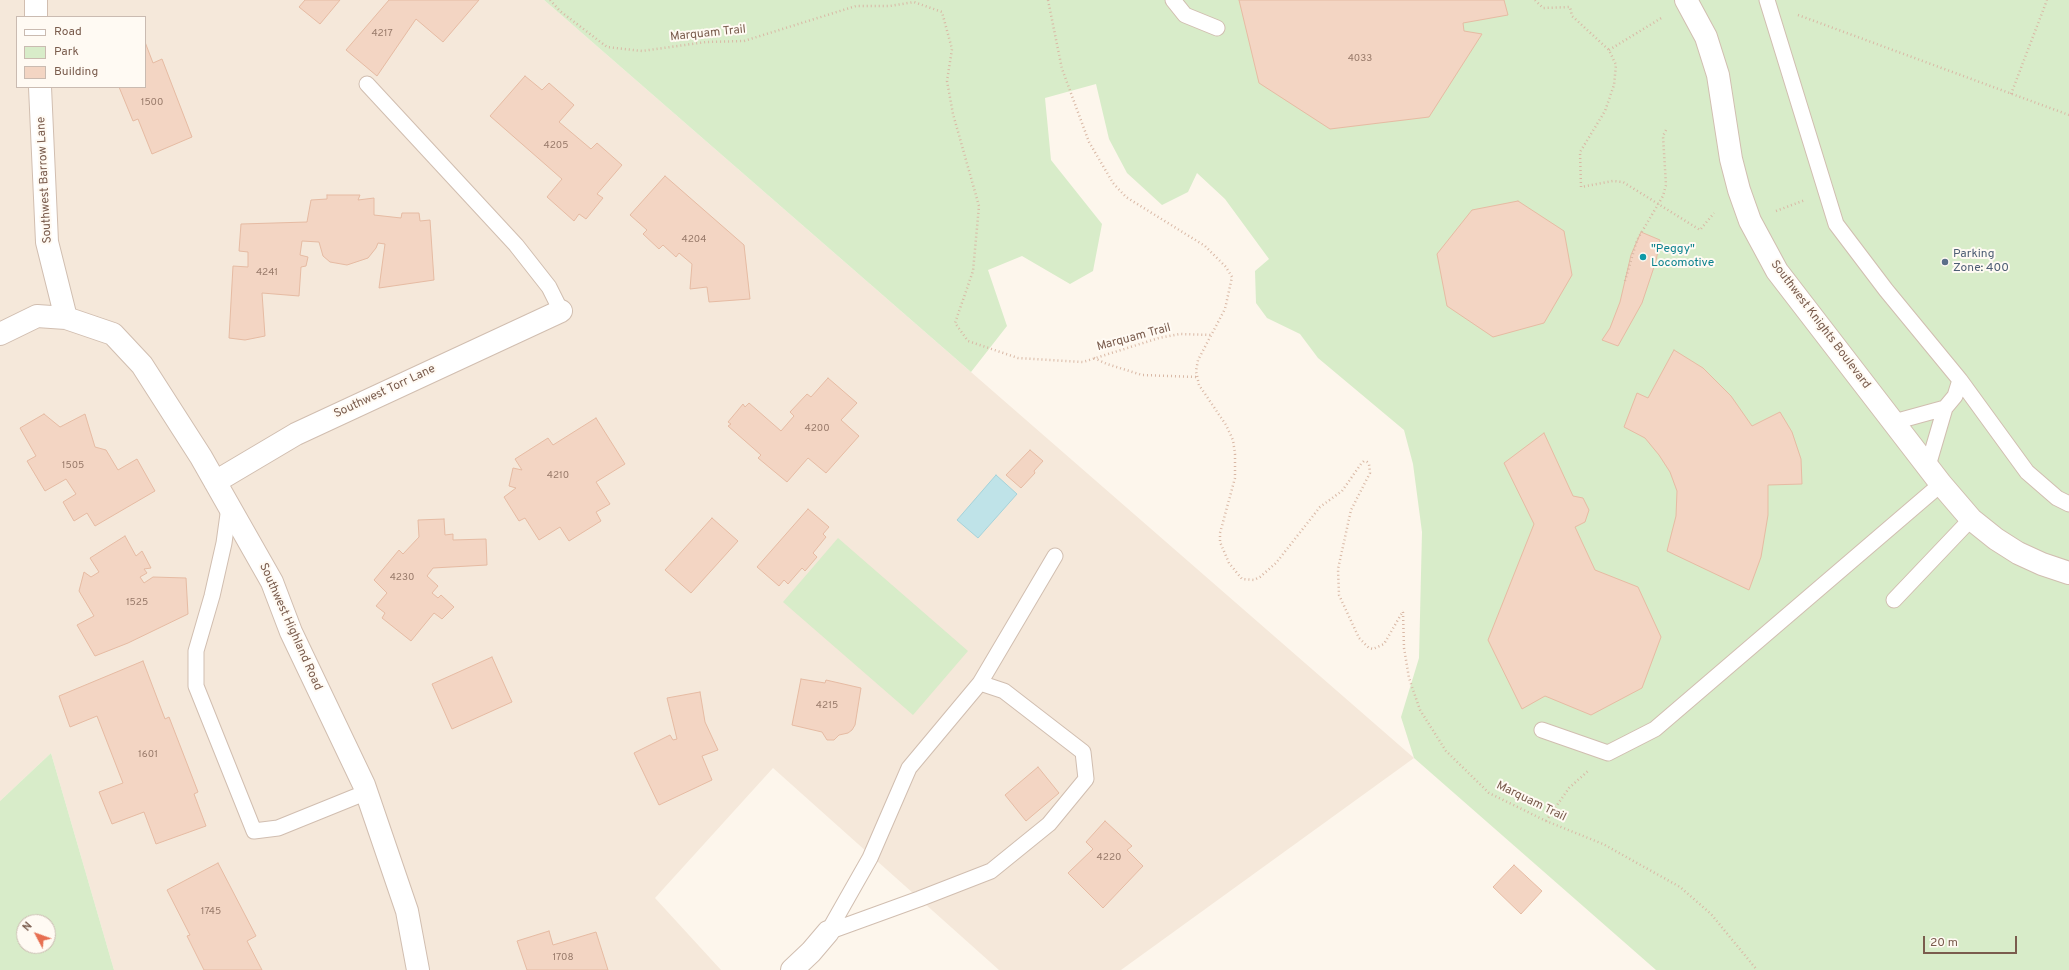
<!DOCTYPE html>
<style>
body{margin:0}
#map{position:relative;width:2069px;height:970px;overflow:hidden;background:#fdf6ec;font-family:Overpass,sans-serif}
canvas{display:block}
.legend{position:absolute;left:16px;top:16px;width:130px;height:72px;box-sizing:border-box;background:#fffaf3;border:1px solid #cabbb1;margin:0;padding:5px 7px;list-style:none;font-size:12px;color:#7a5c4d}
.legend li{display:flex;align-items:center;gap:8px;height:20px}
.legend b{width:20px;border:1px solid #cabbb1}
.north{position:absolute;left:16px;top:914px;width:40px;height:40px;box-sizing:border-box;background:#fffaf3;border:1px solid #cabbb1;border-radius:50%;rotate:311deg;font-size:11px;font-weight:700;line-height:16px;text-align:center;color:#7a5c4d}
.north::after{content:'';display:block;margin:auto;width:14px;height:18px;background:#e76f51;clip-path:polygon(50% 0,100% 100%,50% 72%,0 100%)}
.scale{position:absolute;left:1923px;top:936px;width:94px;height:18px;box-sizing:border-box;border:2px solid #7a5c4d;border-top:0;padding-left:5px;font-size:12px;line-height:14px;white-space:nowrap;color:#7a5c4d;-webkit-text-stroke:3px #fffaf3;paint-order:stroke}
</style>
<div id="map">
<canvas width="2069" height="970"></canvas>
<ul class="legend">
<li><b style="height:5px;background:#fff"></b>Road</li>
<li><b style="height:11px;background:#d8ecc9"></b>Park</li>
<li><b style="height:11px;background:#f3d5c3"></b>Building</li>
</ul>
<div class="north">N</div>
<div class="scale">20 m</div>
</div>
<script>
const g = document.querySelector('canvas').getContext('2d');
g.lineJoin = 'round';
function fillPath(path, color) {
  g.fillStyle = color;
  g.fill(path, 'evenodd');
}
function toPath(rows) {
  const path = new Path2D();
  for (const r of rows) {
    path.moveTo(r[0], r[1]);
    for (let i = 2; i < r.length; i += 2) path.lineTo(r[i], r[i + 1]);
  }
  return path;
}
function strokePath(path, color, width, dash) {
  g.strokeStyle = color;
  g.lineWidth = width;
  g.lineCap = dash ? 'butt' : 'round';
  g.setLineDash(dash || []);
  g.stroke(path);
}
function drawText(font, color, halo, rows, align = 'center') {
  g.font = font + ' Overpass,sans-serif';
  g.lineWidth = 4;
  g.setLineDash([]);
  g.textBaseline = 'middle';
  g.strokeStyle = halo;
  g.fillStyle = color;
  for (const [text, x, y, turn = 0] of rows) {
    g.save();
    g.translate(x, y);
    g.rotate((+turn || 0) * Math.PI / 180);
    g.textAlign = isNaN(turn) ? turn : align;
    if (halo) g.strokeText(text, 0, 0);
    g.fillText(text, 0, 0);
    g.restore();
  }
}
fillPath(toPath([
 [0,0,544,0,1414,758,1121,970,999,970,773,768,655,898,721,970,114,970,51,753,0,801],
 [17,17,145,17,145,87,17,87]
]), '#f5e8da');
fillPath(toPath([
 [544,0,2069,0,2069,970,1656,970,1414,758,1401,717,1419,658,1422,532,1413,464,1404,430,1318,358,1300,334,1267,318,1256,303,1255,271,1269,259,1225,199,1197,173,1188,192,1162,205,1127,173,1109,139,1096,84,1045,98,1051,160,1102,224,1093,271,1070,284,1022,256,988,270,1007,326,971,372],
 [838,538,968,651,913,715,783,602],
 [51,753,114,970,0,970,0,801],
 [24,922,48,922,48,946,24,946]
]), '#d8ecc9');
const water = toPath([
 [996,475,1017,494,978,538,957,520,996,475]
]);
fillPath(water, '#bfe3e8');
strokePath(water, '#a5d3da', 1);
const building = toPath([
 [305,0,340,0,320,24,299,7,305,0],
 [389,0,479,0,443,42,416,19,377,76,346,50,389,0],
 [1239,0,1504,0,1508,15,1463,23,1464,31,1482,34,1429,117,1330,129,1259,83,1239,0],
 [145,42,153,63,162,59,192,137,152,154,138,119,133,121,119,87,145,87,145,42],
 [525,76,542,90,549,83,574,105,559,122,591,149,597,143,622,165,597,194,603,198,586,219,579,214,574,221,547,197,562,179,490,116,525,76],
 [665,176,744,245,750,299,709,302,707,287,690,289,692,264,679,253,676,257,663,245,659,249,643,234,647,230,630,215,665,176],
 [327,195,360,195,358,200,374,198,374,215,401,218,402,213,419,213,420,221,430,220,434,280,379,288,385,244,378,243,376,248,368,258,347,265,330,262,323,256,319,242,302,241,300,255,308,257,306,266,301,267,299,296,262,293,265,336,245,340,229,338,233,266,248,267,248,252,239,251,241,224,307,222,311,200,327,199,327,195],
 [1518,201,1564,231,1572,275,1544,323,1493,337,1447,306,1437,254,1472,210,1518,201],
 [1641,232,1660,240,1656,261,1642,303,1618,346,1602,340,1610,328,1620,302,1631,255,1641,232],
 [1674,350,1703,368,1731,396,1752,426,1780,412,1792,432,1801,459,1802,484,1768,485,1768,515,1761,557,1749,590,1667,551,1676,516,1677,491,1670,472,1659,455,1645,438,1624,427,1637,393,1648,398,1674,350],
 [828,378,857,403,841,420,859,436,826,473,808,458,787,482,758,458,761,455,728,426,731,424,728,422,743,404,745,407,749,403,781,431,794,416,790,412,807,394,811,397,828,378],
 [44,414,60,427,85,414,95,447,106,450,118,470,137,459,155,491,95,526,87,513,74,521,63,502,76,494,66,479,45,491,27,461,36,456,20,428,44,414],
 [596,418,625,464,596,482,610,504,596,512,601,521,569,541,560,527,539,540,525,518,519,521,504,497,516,488,509,486,513,468,522,470,515,459,548,438,553,445,596,418],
 [1544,433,1573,496,1583,498,1589,510,1585,522,1575,527,1595,570,1638,587,1661,637,1642,688,1591,715,1545,696,1522,709,1488,640,1534,524,1504,463,1544,433],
 [1030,450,1043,461,1034,471,1035,473,1021,488,1006,475,1030,450],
 [808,509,829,527,823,534,826,537,813,553,817,557,805,571,802,568,788,584,784,580,779,586,757,567,808,509],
 [712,518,738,541,691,593,665,570,712,518],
 [444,519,445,535,453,534,453,540,486,539,487,565,433,568,427,576,438,586,432,593,438,598,441,595,454,607,442,619,434,613,411,641,382,618,385,613,376,606,387,593,374,580,399,550,403,554,419,537,418,520,444,519],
 [125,536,136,556,142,551,151,568,144,569,147,573,140,577,144,583,153,577,186,578,188,614,128,643,95,656,77,625,94,616,79,591,84,572,91,577,99,572,90,558,125,536],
 [492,657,512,702,452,729,432,684,492,657],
 [143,661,165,719,169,717,198,792,194,794,206,826,156,844,144,812,112,824,99,792,123,783,97,716,70,727,59,696,143,661],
 [801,679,825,683,826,680,861,688,855,725,852,730,848,733,839,735,834,740,827,740,822,732,792,725,801,679],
 [700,692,705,722,718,750,702,756,712,780,659,805,634,753,670,735,673,740,677,739,667,698,700,692],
 [1038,767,1059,793,1026,821,1005,795,1038,767],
 [1105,821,1132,846,1127,850,1143,866,1103,908,1068,873,1093,849,1086,842,1105,821],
 [218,863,256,936,247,941,262,970,204,970,187,936,190,935,167,890,218,863],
 [1514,865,1542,891,1521,914,1493,887,1514,865],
 [549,931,553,945,596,932,608,970,527,970,517,941,549,931]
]);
fillPath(building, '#f3d5c3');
strokePath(building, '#e6bba3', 1);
const service = toPath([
 [1173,0,1185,15,1217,28],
 [1767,0,1836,224,1886,290,1960,380,2027,472,2057,498,2069,504],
 [367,84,516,245,549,287,561,311],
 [1894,422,1945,408],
 [1928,466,1945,408,1955,396,1960,380],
 [229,507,224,543,212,596,196,651,196,686,254,831,278,828,367,792],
 [1894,600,1971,519],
 [1542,730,1608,753,1655,729,1941,484],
 [828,932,919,899,991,871,1049,824,1086,779,1083,752,1004,691,980,683],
 [828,932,870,858,909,768,980,683,1055,556]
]);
const minor = toPath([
 [36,0,36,17],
 [40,87,47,242,66,318],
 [0,334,37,316,66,318,113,334,142,365,201,457,272,582,291,632,364,785,407,911,418,970],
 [215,482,296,434,561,311],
 [792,970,811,952,828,932]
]);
const tertiary = toPath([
 [1686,0,1706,37,1718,75,1731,159,1739,190,1750,221,1777,271,1941,484,1971,519,1996,539,2018,553,2042,564,2069,573]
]);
strokePath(service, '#d1beb0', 17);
strokePath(minor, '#d1beb0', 24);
strokePath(tertiary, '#d1beb0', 24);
strokePath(toPath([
 [550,0,560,11,607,47,642,51,706,42,744,41,856,6,890,6,914,2,942,12,952,49,947,81,953,114,979,206,973,271,955,323,968,341,1018,358,1083,362,1159,338,1180,334,1213,335],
 [1048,0,1062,69,1089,142,1113,183,1126,197,1205,246,1226,267,1232,277,1225,309,1198,360,1196,371,1199,385,1226,425,1233,440,1235,454,1235,478,1220,533,1220,542,1229,563,1242,579,1254,580,1260,577,1276,563,1320,507,1342,491,1361,464,1364,461,1367,462,1369,464,1370,473,1351,510,1338,569,1339,595,1359,638,1369,648,1373,649,1384,644,1403,611],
 [1535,0,1543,8,1570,7,1572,16,1609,50,1616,65,1614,85,1605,111,1580,152,1581,187,1613,181,1623,182,1700,230,1714,213],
 [1798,15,2069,115],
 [1609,50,1663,17],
 [2011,94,2047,0],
 [1776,211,1805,200],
 [1625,281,1637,240,1663,196,1666,185,1663,136,1667,128],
 [1094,358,1107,364,1142,375,1196,377],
 [1403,612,1404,648,1409,678,1420,710,1446,751,1489,793,1546,821,1603,844,1680,887,1711,914,1757,970],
 [1546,821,1569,788,1588,771]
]), '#d9b8a5', 2.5, [1, 3]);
strokePath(service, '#fff', 15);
strokePath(minor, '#fff', 22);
strokePath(tertiary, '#fff', 22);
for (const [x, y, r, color] of [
 [1643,257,4,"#0f9aa8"],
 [1945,262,4,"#5c6f8a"]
]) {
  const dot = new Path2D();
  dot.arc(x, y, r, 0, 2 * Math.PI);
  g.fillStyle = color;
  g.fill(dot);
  strokePath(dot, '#fffaf3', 1.5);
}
drawText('10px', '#987a6a', null, [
 ["4217",382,34],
 ["4033",1360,59],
 ["1500",152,103],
 ["4205",556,146],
 ["4204",694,240],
 ["4241",267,273],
 ["4200",817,429],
 ["1505",73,466],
 ["4210",558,476],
 ["4230",402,578],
 ["1525",137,603],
 ["4215",827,706],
 ["1601",148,755],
 ["4220",1109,858],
 ["1745",211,912],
 ["1708",563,958]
]);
drawText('12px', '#7a5c4d', '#fffaf3', [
 ["Marquam Trail",708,34,-6],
 ["Southwest Barrow Lane",45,180,-93],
 ["Southwest Knights Boulevard",1820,325,53],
 ["Marquam Trail",1134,338,-15],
 ["Southwest Torr Lane",385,392,-25],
 ["Southwest Highland Road",290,627,66],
 ["Marquam Trail",1531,802,26]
]);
drawText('12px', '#0d838f', '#fffaf3', [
 ["\"Peggy\"",1651,250],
 ["Locomotive",1651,264]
], 'left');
drawText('12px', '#4e5e75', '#fffaf3', [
 ["Parking",1953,255],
 ["Zone: 400",1953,269]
], 'left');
</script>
